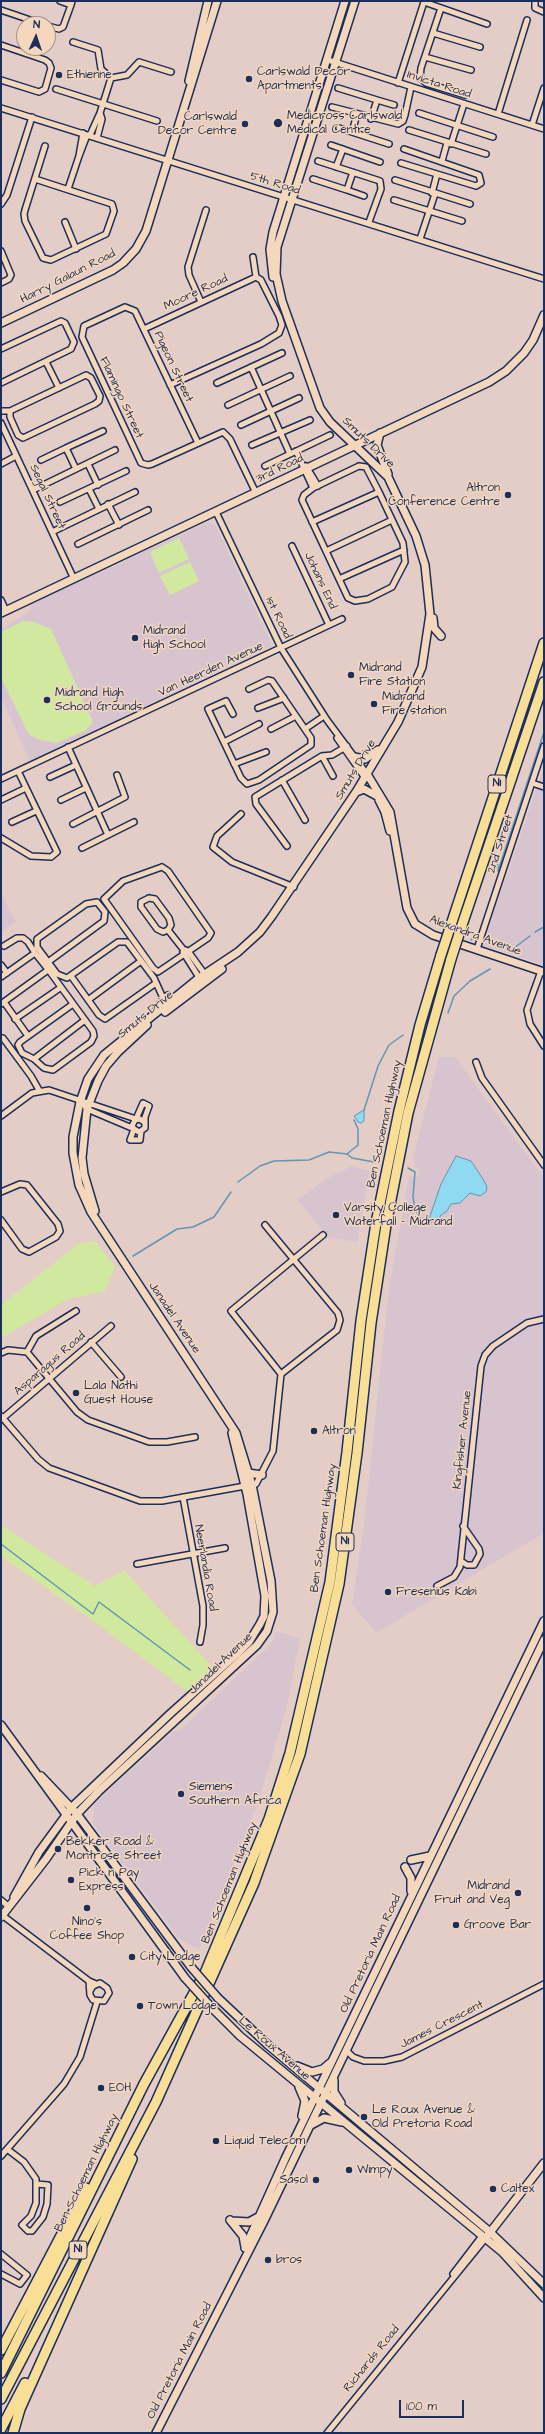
<!DOCTYPE html>
<style>
body{margin:0}
#map{position:relative;width:545px;height:2434px;overflow:hidden;background:#e4ccc7;font-family:"Architects Daughter",sans-serif}
canvas{display:block}
.frame{position:absolute;inset:0;border:2px solid #1b2f5e;pointer-events:none}
.north{position:absolute;left:16px;top:16px;width:40px;height:40px;box-sizing:border-box;background:#f5d7bb;border:1px solid #9e9496;border-radius:50%;rotate:3deg;font-size:11px;font-weight:700;line-height:16px;text-align:center;color:#1b2f5e}
.north::after{content:'';display:block;margin:auto;width:14px;height:18px;background:#1b2f5e;clip-path:polygon(50% 0,100% 100%,50% 72%,0 100%)}
.scale{position:absolute;left:399px;top:2400px;width:65px;height:18px;box-sizing:border-box;border:2px solid #1b2f5e;border-top:0;padding-left:5px;font-size:12px;line-height:14px;white-space:nowrap;color:#1b2f5e;-webkit-text-stroke:3px #f5d7bb;paint-order:stroke}
</style>
<div id="map">
<canvas width="545" height="2434"></canvas>
<div class="frame"></div>
<div class="north">N</div>
<div class="scale">100 m</div>
</div>
<script>
const g = document.querySelector('canvas').getContext('2d');
g.lineJoin = 'round';
function fillPath(path, color) {
  g.fillStyle = color;
  g.fill(path, 'evenodd');
}
function toPath(rows) {
  const path = new Path2D();
  for (const r of rows) {
    path.moveTo(r[0], r[1]);
    for (let i = 2; i < r.length; i += 2) path.lineTo(r[i], r[i + 1]);
  }
  return path;
}
function strokePath(path, color, width, dash) {
  g.strokeStyle = color;
  g.lineWidth = width;
  g.lineCap = dash ? 'butt' : 'round';
  g.setLineDash(dash || []);
  g.stroke(path);
}
function drawText(font, color, halo, rows, align = 'center') {
  g.font = font + ' "Architects Daughter",sans-serif';
  g.lineWidth = 3;
  g.setLineDash([]);
  g.textBaseline = 'middle';
  g.strokeStyle = halo;
  g.fillStyle = color;
  for (const [text, x, y, turn = 0] of rows) {
    g.save();
    g.translate(x, y);
    g.rotate((+turn || 0) * Math.PI / 180);
    g.textAlign = isNaN(turn) ? turn : align;
    if (halo) g.strokeText(text, 0, 0);
    g.fillText(text, 0, 0);
    g.restore();
  }
}
fillPath(toPath([
 [209,522,215,525,233,562,271,643,270,647,30,761,1,697,1,630,31,610,29,600,121,564,130,558],
 [544,767,544,965,483,945],
 [1,894,16,922,1,931],
 [439,1057,455,1057,544,1178,544,1533,376,1633,352,1604,364,1526,389,1288,409,1176,418,1177,419,1168,415,1167,413,1158],
 [352,1166,370,1171,357,1242,327,1237,298,1200,326,1179],
 [276,1632,300,1638,286,1709,258,1804,199,1949,179,1939,93,1823,94,1804,173,1732,182,1729,194,1717,270,1645]
]), '#d8c4cf');
fillPath(toPath([
 [179,538,189,559,159,573,150,552],
 [190,562,199,581,170,595,160,576],
 [23,621,34,622,51,629,93,722,85,731,56,743,38,739,30,735,26,729,1,677,1,632],
 [95,1241,115,1267,105,1291,68,1299,1,1338,1,1305,78,1244],
 [1,1525,95,1586,124,1570,213,1668,188,1692,93,1621,1,1556]
]), '#d1e99f');
const water = toPath([
 [364,1110,364,1121,361,1123,358,1122,354,1116,364,1110],
 [456,1156,471,1161,483,1179,487,1187,486,1192,480,1196,470,1193,460,1203,451,1204,447,1211,440,1216,441,1221,435,1220,427,1225,441,1184,456,1156]
]);
fillPath(water, '#90daf1');
strokePath(water, '#6196b6', 1);
strokePath(toPath([
 [497,858,498,869],
 [498,871,544,732],
 [535,932,544,927],
 [471,940,479,932],
 [510,951,530,936],
 [448,1013,454,996,470,981,490,969],
 [364,1110,378,1066,389,1045,403,1035],
 [347,1154,352,1158,374,1162],
 [408,1168,415,1172,413,1197,415,1209,419,1217,428,1220],
 [238,1182,260,1166,274,1161,309,1160,329,1152,347,1154,358,1145,358,1129,354,1120],
 [133,1256,177,1229,193,1227,214,1217,231,1192],
 [1,1544,93,1614,99,1602,190,1670]
]), '#6196b6', 1.5);
const street = toPath([
 [60,1,71,5,72,1],
 [535,1,535,8,544,12],
 [441,8,421,68,420,78,426,83,465,95],
 [1,10,42,24],
 [48,26,59,29,63,27,71,5],
 [433,33,480,47],
 [73,42,98,50,101,69,111,78,127,75,139,62,171,72],
 [1,45,45,60,49,63,51,68,45,89,39,92,1,80],
 [425,57,471,70],
 [328,60,544,129],
 [398,83,424,2,487,24],
 [338,88,377,100,371,119],
 [56,89,157,121],
 [377,100,394,105],
 [332,107,398,124,403,121,405,115,411,87],
 [1,108,544,279],
 [419,113,493,137],
 [357,114,352,132,389,144],
 [498,114,527,20],
 [532,125,544,88],
 [339,128,352,132],
 [409,130,486,154],
 [90,135,100,113,111,78],
 [97,138,102,119,100,113],
 [451,144,464,104],
 [331,145,380,162],
 [79,156,87,135],
 [318,161,380,181,381,189,369,222],
 [442,161,447,143],
 [401,163,476,186,481,183,479,175,404,149],
 [336,167,343,149],
 [35,179,112,204,114,211,106,234,51,260,43,258,25,221,24,214,25,210,45,146],
 [313,179,347,190,353,172],
 [395,180,470,204],
 [68,189,79,156,83,133],
 [347,190,364,196],
 [432,193,437,174],
 [394,200,462,221],
 [1,204,7,195,32,117],
 [65,222,76,249],
 [420,239,435,194],
 [1,251,11,275,9,279,1,283],
 [253,257,256,277],
 [201,302,189,275,188,267,206,210],
 [144,329,256,277],
 [1,349,61,321,65,323,74,342,71,349,1,383],
 [46,362,59,388],
 [251,367,290,454],
 [217,383,282,353],
 [170,385,261,344,279,333,282,325,279,316,261,280,256,277],
 [228,405,290,376],
 [1,411,10,411,86,375,91,378,100,396,99,401,95,404,23,438,18,435,10,417,10,411],
 [1,423,74,579],
 [241,425,299,398],
 [198,443,135,311,125,307,84,326,82,337,141,463,148,465,152,464,223,432,230,439,256,493],
 [252,445,310,420],
 [66,448,103,431],
 [296,451,313,488],
 [41,460,66,448,76,469],
 [1,464,16,456],
 [88,464,98,485],
 [265,466,330,435],
 [306,466,318,486],
 [359,466,366,467,379,492,403,543,405,562,392,587,368,599,355,601,348,598,302,500,304,495,313,488,359,466],
 [89,489,99,509],
 [33,490,115,450],
 [60,502,126,471],
 [108,504,119,525],
 [216,512,281,648,327,720,367,774],
 [312,522,379,492],
 [52,532,135,492],
 [78,544,148,510],
 [292,546,329,625],
 [326,551,392,520],
 [339,579,404,550],
 [1,600,6,611],
 [258,708,284,698],
 [233,714,226,701,208,709,241,778,247,784,259,780,311,745,311,738,272,681,268,680,249,689],
 [271,729,296,716],
 [305,729,324,716],
 [337,738,365,778],
 [224,742,259,724],
 [68,747,108,835],
 [322,756,333,776],
 [234,764,266,752],
 [50,777,76,765],
 [1,779,342,619],
 [282,780,305,820],
 [532,783,544,787],
 [1,800,26,788],
 [61,800,86,788],
 [241,814,217,836,213,847,232,862,294,887],
 [12,822,36,811],
 [73,824,125,797,117,775],
 [1,838,31,856,51,857,57,852,18,771],
 [287,846,256,804,255,797,322,756,332,755,347,746],
 [82,848,134,822],
 [162,867,168,871,211,933,208,938,158,972,153,968,104,899,123,881,162,867],
 [149,898,155,899,169,918,171,925,168,930,163,932,157,929,141,907,141,902,149,898],
 [168,930,183,949,188,951,206,976],
 [477,949,544,746],
 [183,952,200,979],
 [35,953,50,972,93,1031,94,1036,91,1042,53,1070,44,1068,34,1059,22,1053,18,1045,20,1042,73,1004],
 [48,962,104,921,105,912,97,902,86,904,37,939,37,947,57,974,67,978,118,942,127,942,154,978,163,998],
 [1,965,7,973],
 [541,971,527,1010,530,1024,544,1046],
 [71,976,99,1015,105,1019,156,983],
 [1,977,35,953,28,942,23,938,17,938,4,946],
 [88,1000,141,961],
 [4,1002,28,1036],
 [1,1004,48,970],
 [155,1011,163,998,168,995],
 [15,1019,60,988],
 [1,1038,3,1038,31,1076,39,1090],
 [34,1059,85,1020],
 [476,1062,482,1078,544,1165],
 [80,1100,87,1109,132,1128],
 [1,1116,32,1093,49,1090,136,1119,143,1103,149,1106,145,1117,145,1128,139,1132,134,1129,132,1126,135,1120,140,1119,144,1122],
 [134,1129,130,1140,140,1140,141,1131],
 [1,1192,20,1184,27,1185,58,1224,60,1231,56,1237,29,1252,22,1249,1,1220],
 [265,1225,338,1313,340,1320,337,1330,281,1374],
 [91,1342,121,1377],
 [27,1352,77,1412,88,1420,149,1442,167,1442,195,1437],
 [27,1352,36,1336,76,1311],
 [1,1353,8,1350,27,1352],
 [1,1416,38,1459,49,1468,140,1501,162,1501,256,1484,273,1451,281,1374,231,1311,323,1235],
 [3,1418,111,1326],
 [183,1497,203,1606,203,1625,200,1642],
 [461,1561,467,1565,474,1565,480,1554,479,1549,463,1526],
 [137,1564,225,1548],
 [437,1586,454,1577,460,1567,481,1366,485,1355,493,1346,527,1323,544,1319],
 [1,1900,8,1906],
 [2,1915,89,1981,96,1984],
 [89,1981,90,1995,93,2000,104,2001,109,1993,107,1988,100,1983,93,1986,90,1991],
 [346,2050,353,2057,364,2061,384,2061,402,2057,544,1984],
 [7,2149,24,2162,36,2179,36,2203,31,2216,22,2225,28,2231,32,2231,43,2217,47,2204,48,2185,36,2184],
 [1,2156,64,2084,80,2057,97,2002],
 [1,2254,27,2275,20,2284,1,2274],
 [453,2274,482,2236],
 [327,2433,485,2239]
]);
const secondary = toPath([
 [189,81,208,1],
 [273,277,270,249,273,232,345,1],
 [1,323,113,270,123,263,136,249,146,231,217,1],
 [380,433,377,445,388,474],
 [1,613,489,382,506,371,524,353,533,340,544,315],
 [433,618,434,628,441,636],
 [354,757,365,759,378,750],
 [367,774,390,812,407,908,415,924,433,935,544,972],
 [356,792,364,789,377,796],
 [379,800,385,812,390,831],
 [165,1012,222,969],
 [95,1211,84,1174,82,1158,87,1109,98,1081,106,1066,118,1052,147,1025],
 [248,1473,262,1475],
 [1,1725,185,1978],
 [41,1776,77,1814,191,1967],
 [411,1860,430,1856],
 [405,1867,411,1878,411,1891],
 [14,1897,39,1852,72,1807,171,1713,237,1654,249,1642,260,1624,264,1616,265,1596,247,1494,232,1433],
 [1,1917,46,1859,77,1814,99,1791,257,1645,267,1631,273,1612,271,1581,252,1485,236,1433,91,1212,79,1185,73,1153,73,1137,80,1102,88,1079,104,1055,199,978,238,952,260,932,272,916,356,792,398,722,422,667,430,614,425,565,416,536,388,477,330,422,320,408,282,301,276,274,277,247,355,1],
 [218,1998,268,2045,490,2232,544,2284],
 [213,2009,240,2036,502,2252,544,2298],
 [297,2066,312,2072,323,2069,330,2063],
 [334,2080,334,2092,341,2103],
 [299,2087,305,2101,302,2116],
 [311,2125,324,2118,342,2122],
 [230,2220,243,2236,245,2247],
 [232,2221,249,2222,260,2216],
 [488,2235,544,2163],
 [245,2248,285,2159,544,1621],
 [156,2433,264,2221,544,1640]
]);
const highway = toPath([
 [451,925,544,643],
 [461,928,544,682],
 [1,2350,86,2188],
 [1,2373,144,2084,205,1973,269,1819,290,1753,330,1582,347,1452,361,1321,376,1223,399,1111,420,1025,441,955],
 [1,2399,156,2102,254,1883,300,1754,339,1584,357,1453,371,1323,386,1225,408,1113,451,959],
 [1,2429,25,2383],
 [13,2433,20,2409,132,2159]
]);
strokePath(street, '#1b2f5e', 8);
strokePath(secondary, '#1b2f5e', 10);
strokePath(highway, '#1b2f5e', 12);
strokePath(street, '#f5d7bb', 5);
strokePath(secondary, '#f5d7bb', 7);
strokePath(highway, '#f9df96', 9);
const secondaryBridge = toPath([
 [191,1967,218,1998],
 [185,1978,213,2009]
]);
const highwayBridge = toPath([
 [441,955,451,925],
 [451,959,461,928]
]);
strokePath(secondaryBridge, '#1b2f5e', 10, []);
strokePath(highwayBridge, '#1b2f5e', 12, []);
strokePath(secondaryBridge, '#f5d7bb', 7);
strokePath(highwayBridge, '#f9df96', 9);
for (const [x, y, r, color] of [
 [59,75,4,"#1b2f5e"],
 [249,79,4,"#1b2f5e"],
 [278,123,5,"#1b2f5e"],
 [245,124,4,"#1b2f5e"],
 [508,495,4,"#1b2f5e"],
 [135,638,4,"#1b2f5e"],
 [351,675,4,"#1b2f5e"],
 [47,700,4,"#1b2f5e"],
 [374,704,4,"#1b2f5e"],
 [336,1215,4,"#1b2f5e"],
 [76,1393,4,"#1b2f5e"],
 [314,1431,4,"#1b2f5e"],
 [388,1592,4,"#1b2f5e"],
 [181,1794,4,"#1b2f5e"],
 [58,1849,4,"#1b2f5e"],
 [71,1880,4,"#1b2f5e"],
 [518,1893,4,"#1b2f5e"],
 [87,1908,4,"#1b2f5e"],
 [456,1925,4,"#1b2f5e"],
 [132,1957,4,"#1b2f5e"],
 [140,2006,4,"#1b2f5e"],
 [101,2088,4,"#1b2f5e"],
 [364,2117,4,"#1b2f5e"],
 [216,2141,4,"#1b2f5e"],
 [349,2170,4,"#1b2f5e"],
 [316,2180,4,"#1b2f5e"],
 [493,2189,4,"#1b2f5e"],
 [268,2260,4,"#1b2f5e"]
]) {
  const dot = new Path2D();
  dot.arc(x, y, r, 0, 2 * Math.PI);
  g.fillStyle = color;
  g.fill(dot);
  strokePath(dot, '#f5d7bb', 1.5);
}
for (const [x, y, w] of [
 [497,784,18],
 [345,1542,18],
 [78,2250,18]
]) {
  const box = new Path2D();
  box.roundRect(x - w / 2, y - 9, w, 18, 3);
  g.fillStyle = '#f5d7bb';
  g.fill(box);
  strokePath(box, '#1b2f5e', 1);
}
drawText('bold 11px', '#1b2f5e', null, [
 ["N1",497,784],
 ["N1",345,1542],
 ["N1",78,2250]
]);
drawText('12px', '#1b2f5e', '#f5d7bb', [
 ["Carlswald Decor",257,72],
 ["Apartments",257,86],
 ["Ethienne",67,75],
 ["Medicross Carlswald",287,116],
 ["Medical Centre",287,130],
 ["Carlswald",237,117,"right"],
 ["Decor Centre",237,131,"right"],
 ["Altron",500,488,"right"],
 ["Conference Centre",500,502,"right"],
 ["Midrand",143,631],
 ["High School",143,645],
 ["Midrand",359,668],
 ["Fire Station",359,682],
 ["Midrand High",55,693],
 ["School Grounds",55,707],
 ["Midrand",382,697],
 ["Fire station",382,711],
 ["Varsity College",344,1208],
 ["Waterfall - Midrand",344,1222],
 ["Lala Nathi",84,1386],
 ["Guest House",84,1400],
 ["Altron",322,1431],
 ["Fresenius Kabi",396,1592],
 ["Siemens",189,1787],
 ["Southern Africa",189,1801],
 ["Bekker Road &",66,1842],
 ["Montrose Street",66,1856],
 ["Pick n Pay",79,1873],
 ["Express",79,1887],
 ["Midrand",510,1886,"right"],
 ["Fruit and Veg",510,1900,"right"],
 ["Nino's",87,1922,"center"],
 ["Coffee Shop",87,1936,"center"],
 ["Groove Bar",464,1925],
 ["City Lodge",140,1957],
 ["Town Lodge",148,2006],
 ["EOH",109,2088],
 ["Le Roux Avenue &",372,2110],
 ["Old Pretoria Road",372,2124],
 ["Liquid Telecom",224,2141],
 ["Wimpy",357,2170],
 ["Sasol",308,2180,"right"],
 ["Caltex",501,2189],
 ["bros",276,2260]
], 'left');
drawText('12px', '#1b2f5e', '#f5d7bb', [
 ["Invicta Road",439,85,18],
 ["5th Road",275,184,17],
 ["Harry Galaun Road",68,277,-27],
 ["Moore Road",196,293,-25],
 ["Pigeon Street",173,367,65],
 ["Flamingo Street",121,398,65],
 ["Smuts Drive",368,443,44],
 ["3rd Road",280,469,-26],
 ["Segal Street",47,497,65],
 ["Johans End",320,581,65],
 ["1st Road",278,618,64],
 ["Van Heerden Avenue",211,670,-25],
 ["Smuts Drive",356,770,-59],
 ["2nd Street",501,844,-72],
 ["Alexandra Avenue",475,936,20],
 ["Smuts Drive",146,1015,-39],
 ["Ben Schoeman Highway",385,1124,-78],
 ["Janadel Avenue",174,1318,56],
 ["Asparagus Road",50,1364,-41],
 ["Kingfisher Avenue",463,1440,-84],
 ["Ben Schoeman Highway",324,1528,-82],
 ["Neerlandia Road",205,1568,80],
 ["Janadel Avenue",221,1664,-44],
 ["Ben Schoeman Highway",230,1883,-68],
 ["Old Pretoria Main Road",371,1954,-65],
 ["James Crescent",442,2025,-27],
 ["Le Roux Avenue",274,2049,41],
 ["Ben Schoeman Highway",87,2173,-64],
 ["Richards Road",372,2359,-51],
 ["Old Pretoria Main Road",180,2361,-63]
]);
</script>
